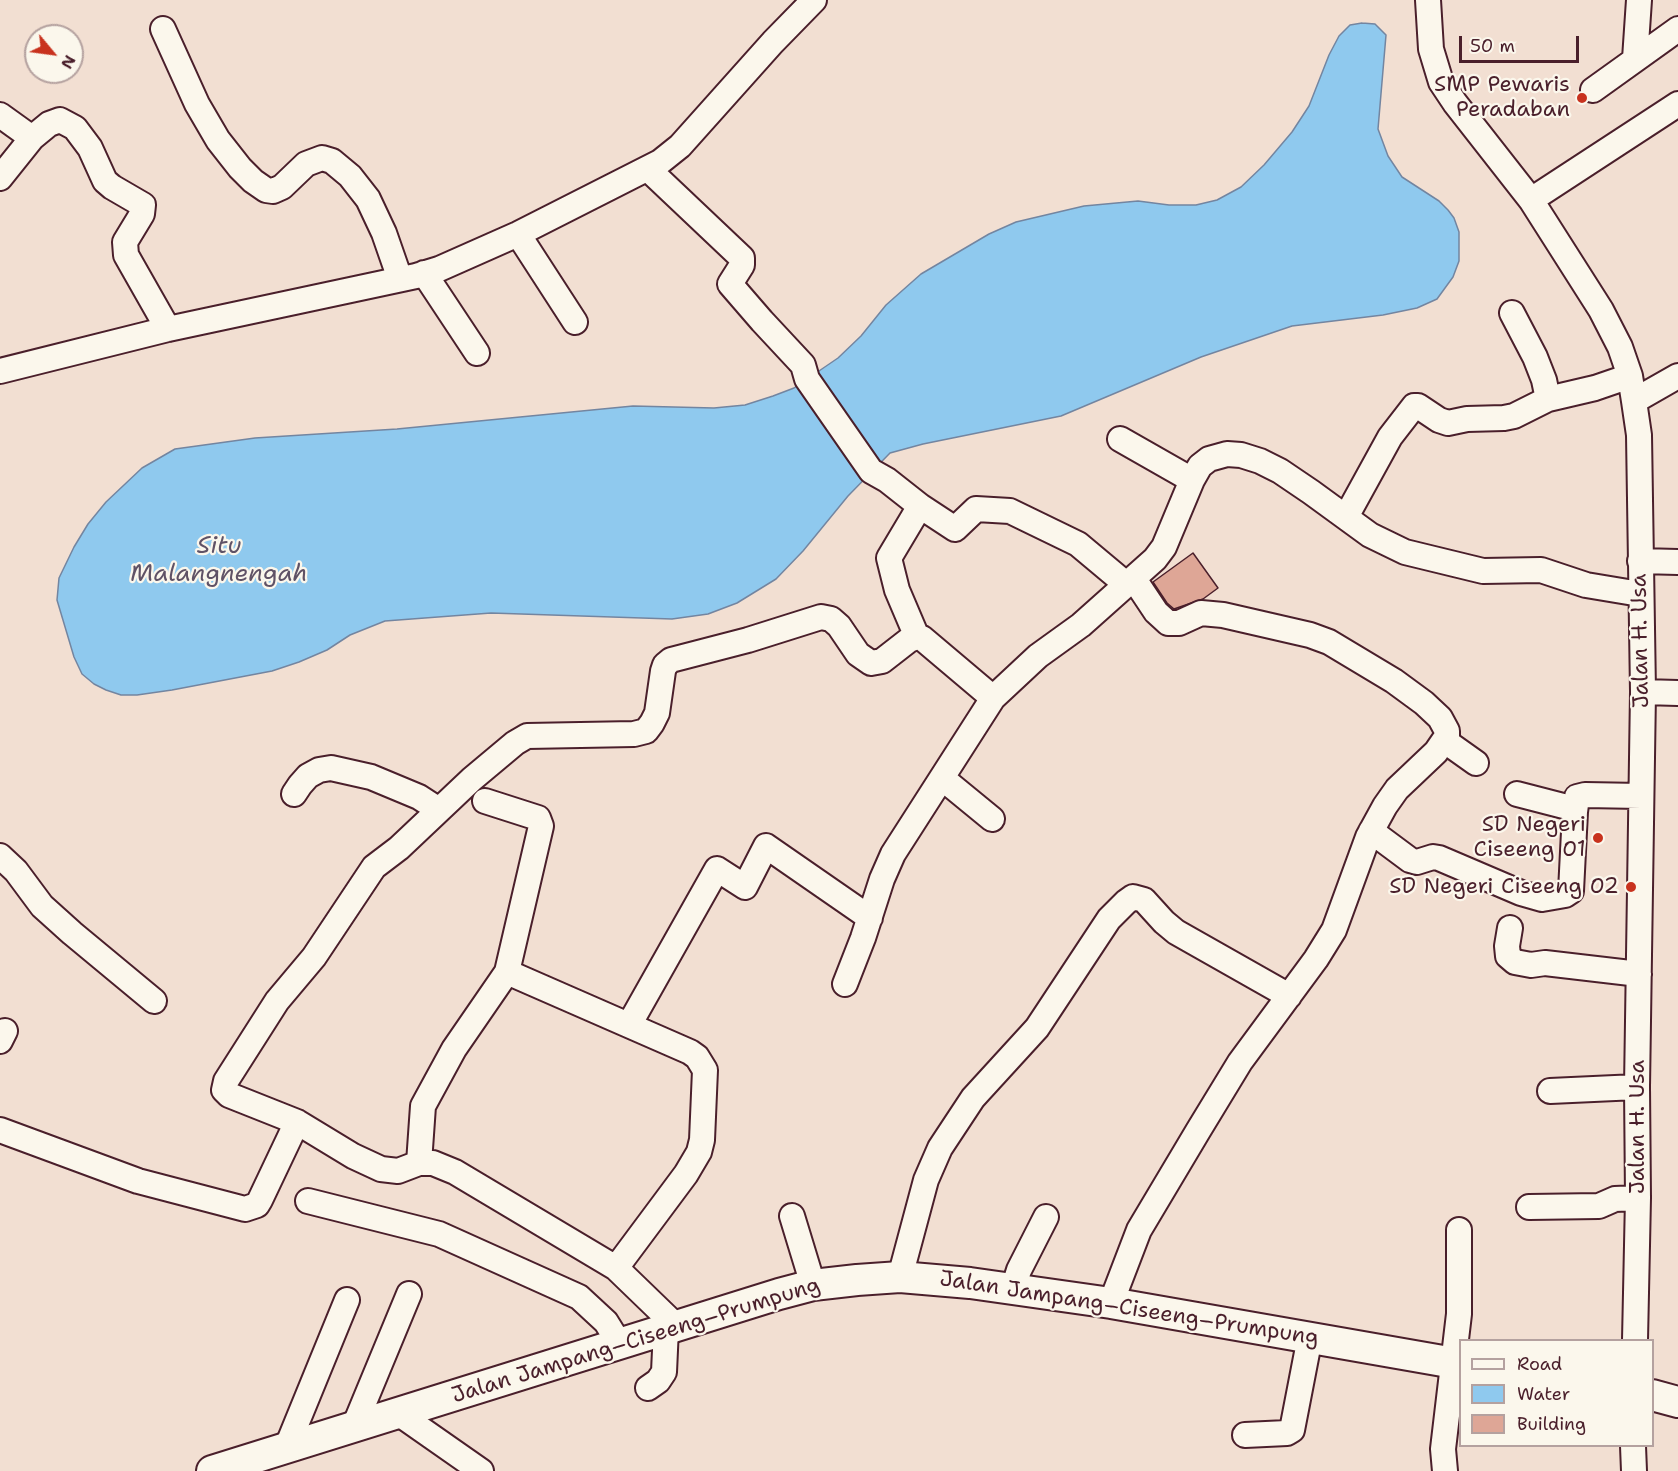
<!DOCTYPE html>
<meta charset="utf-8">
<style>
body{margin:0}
#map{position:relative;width:1678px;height:1471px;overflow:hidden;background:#f2dfd2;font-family:"Shantell Sans",sans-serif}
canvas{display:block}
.legend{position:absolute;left:1459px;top:1339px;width:195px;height:108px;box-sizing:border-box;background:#fbf7ec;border:2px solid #b4a19f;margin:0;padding:8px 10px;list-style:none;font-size:18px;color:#4a1f2b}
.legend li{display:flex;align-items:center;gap:12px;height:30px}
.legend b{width:30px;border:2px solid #b4a19f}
.north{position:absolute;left:24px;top:24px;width:60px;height:60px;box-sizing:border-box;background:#fbf7ec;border:2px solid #b4a19f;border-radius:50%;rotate:119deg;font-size:16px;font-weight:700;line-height:24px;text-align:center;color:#4a1f2b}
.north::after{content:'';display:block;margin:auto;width:21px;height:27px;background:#c8321e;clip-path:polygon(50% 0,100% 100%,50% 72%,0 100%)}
.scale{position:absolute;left:1459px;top:36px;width:120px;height:27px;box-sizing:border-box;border:3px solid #4a1f2b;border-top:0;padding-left:8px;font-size:18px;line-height:21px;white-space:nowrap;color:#4a1f2b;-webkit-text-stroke:4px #fbf7ec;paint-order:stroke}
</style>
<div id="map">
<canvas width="1678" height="1471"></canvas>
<ul class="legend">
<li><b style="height:8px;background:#fbf7ec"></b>Road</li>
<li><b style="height:16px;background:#8fc9ee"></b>Water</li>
<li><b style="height:16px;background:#dea696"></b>Building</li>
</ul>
<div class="north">N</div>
<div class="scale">50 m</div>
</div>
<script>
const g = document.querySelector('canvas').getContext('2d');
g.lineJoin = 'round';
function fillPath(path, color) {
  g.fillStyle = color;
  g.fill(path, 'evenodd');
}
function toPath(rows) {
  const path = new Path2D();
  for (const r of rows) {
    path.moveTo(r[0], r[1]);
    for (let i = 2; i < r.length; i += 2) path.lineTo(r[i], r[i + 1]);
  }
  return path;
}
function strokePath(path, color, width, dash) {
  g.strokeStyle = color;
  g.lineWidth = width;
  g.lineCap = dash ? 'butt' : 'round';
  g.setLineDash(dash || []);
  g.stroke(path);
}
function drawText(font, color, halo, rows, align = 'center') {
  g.font = font + ' "Shantell Sans",sans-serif';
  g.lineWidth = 4.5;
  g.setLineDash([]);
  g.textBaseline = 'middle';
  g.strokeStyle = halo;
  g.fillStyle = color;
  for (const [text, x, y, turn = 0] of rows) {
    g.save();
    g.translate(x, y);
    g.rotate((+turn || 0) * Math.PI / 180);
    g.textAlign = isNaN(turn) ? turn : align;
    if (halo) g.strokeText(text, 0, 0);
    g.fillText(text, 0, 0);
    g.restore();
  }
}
const water = toPath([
 [1362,23,1375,24,1386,35,1378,129,1388,156,1402,177,1439,201,1448,210,1454,218,1459,232,1459,261,1453,277,1437,299,1417,308,1383,315,1292,326,1201,357,1061,416,923,444,890,453,848,496,803,551,776,579,737,603,708,614,672,619,491,613,385,621,350,635,327,650,299,662,272,671,172,690,137,695,121,695,106,690,94,684,82,674,74,657,57,600,59,578,74,547,88,524,106,502,142,468,175,449,255,438,397,429,633,406,714,408,745,405,773,396,794,388,838,358,861,336,886,305,921,274,989,234,1016,222,1084,206,1138,201,1169,205,1196,205,1217,200,1241,187,1264,165,1292,132,1309,106,1329,55,1339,36,1350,25,1362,23]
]);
fillPath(water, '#8fc9ee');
strokePath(water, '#7385a0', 1.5);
const building = toPath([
 [1193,553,1218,588,1203,599,1174,609,1167,603,1153,582,1193,553]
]);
fillPath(building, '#dea696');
strokePath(building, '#4a1f2b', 1.5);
const minor = toPath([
 [1428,0,1431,49,1441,82,1455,103,1531,200,1601,310,1620,347,1630,376,1634,401,1639,435,1643,692,1637,1087,1638,1198,1635,1340],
 [163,29,197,104,218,140,240,168,253,181,266,190,273,191,282,187,306,164,322,158,332,161,350,176,368,199,384,233,400,279],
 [1635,59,1639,0],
 [1593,90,1678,29],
 [0,115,32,138],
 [648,169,742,258,742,265,730,284,762,321,803,365,807,379,871,471,887,480,920,506,889,558,897,590,917,637],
 [0,178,32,138,49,124,60,120,75,128,90,148,105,181,112,187,143,205,142,214,125,242,126,255,168,329],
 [1531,200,1678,104],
 [518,234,575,322],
 [424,273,477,353],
 [1512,313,1535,357,1544,380,1548,399,1595,388,1630,376],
 [0,371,168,329,416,276,439,269,518,234,660,162,680,146,773,42,814,0],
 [1634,401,1678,376],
 [1120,439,1192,480],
 [920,506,955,529,976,509,1010,511,1078,544,1127,585],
 [1346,517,1390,437,1414,406,1418,406,1439,420,1448,423,1467,419,1504,418,1514,416,1548,399],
 [1640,561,1678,562],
 [1643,692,1678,693],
 [1445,741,1476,763],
 [942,778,992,819],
 [294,794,300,785,308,776,319,770,331,768,371,777,419,797,439,810],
 [1517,794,1575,809],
 [1371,831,1410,860,1417,862,1433,857,1439,858,1521,893,1542,899,1565,895,1571,891,1575,812,1577,797,1585,795,1641,796],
 [0,856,16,871,42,906,72,933,154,1001],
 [1510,928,1507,946,1508,956,1515,962,1531,965,1545,963,1639,974],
 [507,972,690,1052,697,1057,705,1070,702,1140,699,1152,686,1174,616,1268],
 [845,984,863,938,882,879,893,854,993,698,1038,656,1081,625,1155,559,1164,547,1192,480,1200,466,1209,459,1227,454,1241,455,1260,461,1280,471,1311,492,1370,535,1405,552,1483,571,1541,570,1586,585,1640,594],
 [629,1025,717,869,745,887,766,846,870,918],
 [0,1041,5,1031],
 [1550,1091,1637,1087],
 [297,1122,229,1095,224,1090,226,1081,277,1001,314,957,374,867,399,848,472,779,515,743,527,736,634,734,646,731,652,723,657,713,663,671,665,665,671,660,748,640,821,617,831,619,839,626,858,654,871,663,882,661,909,640,917,637,922,638,993,698],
 [0,1130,138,1181,245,1209,257,1205,260,1200,297,1122,353,1156,381,1169,398,1171,419,1163,433,1163,455,1172,616,1268,675,1325],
 [419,1163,423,1106,454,1049,507,972,541,826,538,818,485,801],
 [308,1201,439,1234,579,1297,606,1322,619,1343],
 [1529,1207,1599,1206,1615,1199,1638,1198],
 [792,1216,813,1285],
 [900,1277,926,1180,940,1148,973,1098,1037,1028,1109,919,1126,902,1133,897,1144,900,1164,922,1176,932,1289,996],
 [1013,1289,1019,1270,1046,1217],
 [1111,1303,1139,1230,1198,1131,1240,1062,1316,959,1334,930,1368,837,1385,806,1397,789,1436,752,1447,736,1447,731,1440,718,1424,703,1394,681,1329,642,1310,635,1223,615,1201,613,1179,623,1168,623,1156,612,1134,579],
 [648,1388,658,1381,664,1372,666,1328],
 [398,1413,481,1471],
 [353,1429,409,1294],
 [1245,1435,1287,1433,1292,1430,1310,1337],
 [1633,1446,1634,1471],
 [286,1449,347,1300],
 [1445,1471,1443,1449,1459,1314,1459,1230]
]);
const major = toPath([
 [1652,1395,1678,1402],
 [212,1471,779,1294,813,1285,857,1280,900,1277,970,1283,1111,1303,1460,1364]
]);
strokePath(minor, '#4a1f2b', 28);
strokePath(major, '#4a1f2b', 34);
strokePath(minor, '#fbf7ec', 24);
strokePath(major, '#fbf7ec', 30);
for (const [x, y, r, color] of [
 [1582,98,6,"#c8321e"],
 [1598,838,6,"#c8321e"],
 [1631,887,6,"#c8321e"]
]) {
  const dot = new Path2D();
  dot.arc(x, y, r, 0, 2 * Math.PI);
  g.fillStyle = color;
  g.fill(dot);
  strokePath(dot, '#fbf7ec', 2);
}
drawText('22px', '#4a1f2b', '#fbf7ec', [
 ["SMP Pewaris",1570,85],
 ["Peradaban",1570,110],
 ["SD Negeri",1586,825],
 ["Ciseeng 01",1586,850],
 ["SD Negeri Ciseeng 02",1619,887]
], 'right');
drawText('22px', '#4a1f2b', '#fbf7ec', [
 ["Jalan H. Usa",1641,641,-91],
 ["Jalan H. Usa",1638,1127,-90],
 ["Jalan Jampang–Ciseeng–Prumpung",1129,1309,9],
 ["Jalan Jampang–Ciseeng–Prumpung",636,1341,-17]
]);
drawText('italic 24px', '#5f5266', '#fbf7ec', [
 ["Situ",219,547],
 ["Malangnengah",219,575]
]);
</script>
